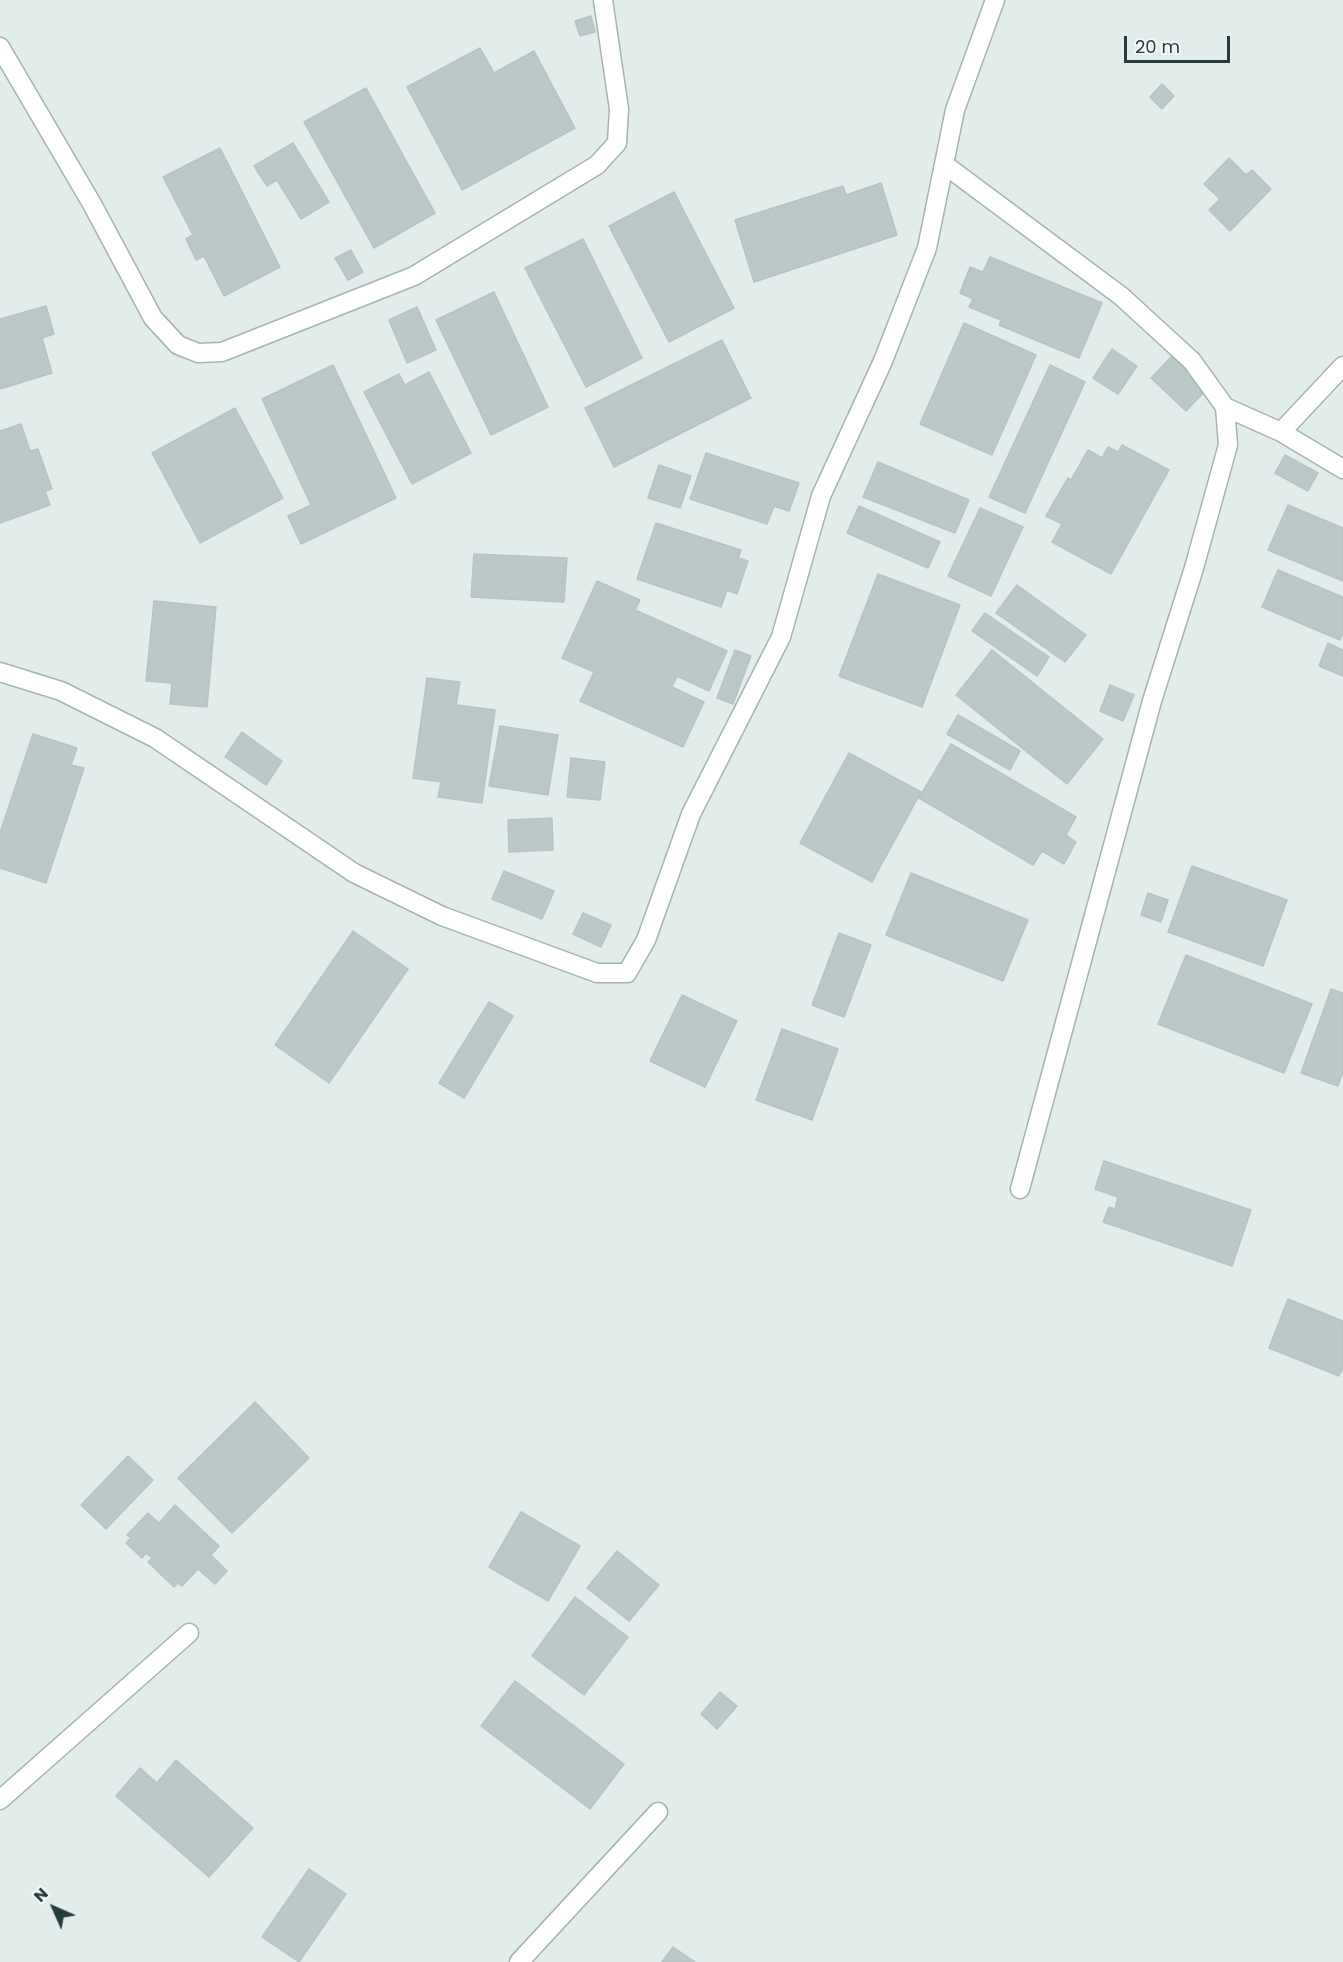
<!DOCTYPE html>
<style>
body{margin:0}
#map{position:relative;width:1343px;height:1962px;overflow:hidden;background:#e2ecea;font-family:Poppins,sans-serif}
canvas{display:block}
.north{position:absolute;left:24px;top:1878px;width:60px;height:60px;-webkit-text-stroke:4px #f3f8f7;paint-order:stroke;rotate:315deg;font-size:16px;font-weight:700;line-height:24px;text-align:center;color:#233c3c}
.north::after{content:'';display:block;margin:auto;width:21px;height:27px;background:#233c3c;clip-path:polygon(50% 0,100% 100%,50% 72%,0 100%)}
.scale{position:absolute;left:1124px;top:36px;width:106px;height:27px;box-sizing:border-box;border:3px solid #233c3c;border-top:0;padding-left:8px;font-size:18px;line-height:21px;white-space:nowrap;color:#233c3c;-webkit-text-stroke:4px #f3f8f7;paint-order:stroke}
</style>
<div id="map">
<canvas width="1343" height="1962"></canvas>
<div class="north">N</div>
<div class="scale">20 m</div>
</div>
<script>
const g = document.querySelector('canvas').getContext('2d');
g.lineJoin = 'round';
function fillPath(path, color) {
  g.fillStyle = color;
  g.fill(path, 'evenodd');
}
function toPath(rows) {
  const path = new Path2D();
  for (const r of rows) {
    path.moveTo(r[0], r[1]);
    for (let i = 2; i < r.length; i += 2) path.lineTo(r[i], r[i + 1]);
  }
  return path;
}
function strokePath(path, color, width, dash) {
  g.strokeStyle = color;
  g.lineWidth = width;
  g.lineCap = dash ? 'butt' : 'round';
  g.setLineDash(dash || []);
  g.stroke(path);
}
const building = toPath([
 [591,16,595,32,580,36,575,21,591,16],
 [480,48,494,73,534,51,575,128,462,190,407,87,480,48],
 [1162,84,1174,96,1162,109,1150,97,1162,84],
 [366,88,435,213,374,248,304,122,366,88],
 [293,143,329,202,301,219,277,180,267,186,254,166,293,143],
 [220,148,280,267,224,296,204,256,196,260,186,239,193,235,163,177,220,148],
 [1229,158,1246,175,1252,170,1271,189,1230,231,1209,210,1220,199,1204,184,1229,158],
 [881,183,897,235,754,282,735,220,843,186,846,195,881,183],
 [674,192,734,308,669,342,609,226,674,192],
 [583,239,642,358,586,387,525,268,583,239],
 [351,250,363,272,348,280,335,258,351,250],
 [990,257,1102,303,1079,358,999,325,1001,320,969,307,973,299,960,293,970,267,983,272,990,257],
 [494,292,548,407,491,435,436,320,494,292],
 [46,306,54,334,42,338,52,373,0,389,0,319,46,306],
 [417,307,436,350,407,363,389,320,417,307],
 [964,323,1036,355,992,455,920,424,964,323],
 [722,340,751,398,614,467,585,408,722,340],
 [1112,349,1137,366,1118,394,1093,378,1112,349],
 [1172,356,1207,389,1186,411,1151,378,1172,356],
 [333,365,396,498,301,544,288,516,311,505,262,399,333,365],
 [1050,365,1085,382,1025,513,989,497,1050,365],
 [429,372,471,453,412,484,364,392,399,374,405,385,429,372],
 [235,408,283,498,200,543,152,453,235,408],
 [21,424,30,451,38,449,52,489,45,491,50,505,0,523,0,431,21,424],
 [1122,445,1169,470,1111,574,1052,542,1062,524,1046,516,1068,478,1071,480,1088,450,1102,458,1108,447,1118,452,1122,445],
 [706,453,799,483,789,511,774,506,767,524,690,499,706,453],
 [1285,455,1318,473,1308,491,1275,473,1285,455],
 [878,462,969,500,955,533,863,497,878,462],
 [659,465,691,476,680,508,648,498,659,465],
 [1288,505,1343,528,1343,581,1268,550,1288,505],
 [859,506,940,542,928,568,847,533,859,506],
 [980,508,1023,527,991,596,948,576,980,508],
 [656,523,741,550,738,558,748,561,737,594,727,590,721,607,637,579,656,523],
 [474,554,567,558,564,602,471,597,474,554],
 [1278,570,1343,597,1343,633,1340,640,1262,607,1278,570],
 [878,574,960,605,922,707,839,676,878,574],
 [597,581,640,600,635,610,727,651,709,691,677,676,672,687,704,702,683,747,580,701,594,672,562,658,597,581],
 [1017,585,1086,635,1065,662,996,613,1017,585],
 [154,601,216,607,207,707,170,704,172,683,146,681,154,601],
 [985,613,1049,657,1037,676,972,631,985,613],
 [1328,643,1343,650,1343,676,1319,666,1328,643],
 [735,650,751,656,733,704,717,698,735,650],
 [992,650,1103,739,1067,784,956,695,992,650],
 [427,678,460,682,456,705,495,710,482,803,438,797,441,782,413,778,427,678],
 [1110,685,1134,695,1123,721,1100,711,1110,685],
 [958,715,1020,751,1010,770,947,734,958,715],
 [500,726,558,735,548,795,489,786,500,726],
 [242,732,282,761,266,785,225,757,242,732],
 [33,734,77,748,71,765,84,768,46,883,0,868,0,833,33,734],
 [951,744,1076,817,1066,835,1076,842,1064,864,1042,851,1033,865,919,798,951,744],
 [849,753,921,792,872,882,800,843,849,753],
 [571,758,605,762,600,800,567,797,571,758],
 [552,818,553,850,509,852,508,820,552,818],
 [1192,866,1287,900,1263,966,1168,932,1192,866],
 [504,871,554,891,542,919,492,899,504,871],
 [911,873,1028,920,1003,981,886,935,911,873],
 [1148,893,1168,900,1161,922,1141,915,1148,893],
 [583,913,611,925,601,947,573,934,583,913],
 [353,931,408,969,329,1083,275,1045,353,931],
 [839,933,871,945,844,1017,812,1005,839,933],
 [1186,955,1312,1004,1284,1073,1158,1024,1186,955],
 [1331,989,1343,993,1343,1071,1338,1086,1301,1073,1331,989],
 [682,995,737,1021,705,1087,650,1061,682,995],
 [489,1002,513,1016,464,1098,439,1083,489,1002],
 [782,1029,838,1049,812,1120,756,1100,782,1029],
 [1104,1161,1251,1210,1232,1266,1103,1222,1109,1207,1115,1209,1118,1197,1095,1189,1104,1161],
 [1288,1299,1343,1321,1343,1367,1339,1376,1269,1348,1288,1299],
 [255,1402,309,1458,232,1533,178,1478,255,1402],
 [128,1456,153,1480,106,1529,81,1505,128,1456],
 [175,1505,219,1546,211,1555,227,1571,215,1584,198,1569,182,1586,178,1583,174,1587,148,1562,152,1558,146,1553,142,1558,126,1543,131,1538,127,1535,148,1513,159,1523,175,1505],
 [521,1512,580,1546,548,1601,489,1567,521,1512],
 [617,1551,659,1585,629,1621,587,1588,617,1551],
 [575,1597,628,1637,584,1695,532,1656,575,1597],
 [515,1681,624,1764,590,1809,481,1726,515,1681],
 [720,1692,737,1706,717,1729,701,1714,720,1692],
 [176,1760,253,1828,209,1877,116,1796,140,1768,157,1783,176,1760],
 [309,1869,346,1894,299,1962,262,1937,309,1869],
 [673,1947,695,1962,662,1962,673,1947]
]);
fillPath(building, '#bac9c7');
strokePath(building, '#b5c5c3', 1.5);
const minor = toPath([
 [0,47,92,204,153,318,178,345,198,353,222,352,414,276,597,165,617,143,619,109,603,0],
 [945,165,1121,296,1192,361,1225,407,1228,445,1194,568,1152,701,1020,1189],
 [1225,407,1281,432,1343,469],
 [1281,432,1343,366],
 [0,672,61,691,155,738,354,873,442,916,597,973,627,973,646,940,691,814,781,637,821,496,883,361,927,248,955,110,995,0],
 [0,1800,189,1633],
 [519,1962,658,1812]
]);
strokePath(minor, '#a5b4b2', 21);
strokePath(minor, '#fff', 18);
</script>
